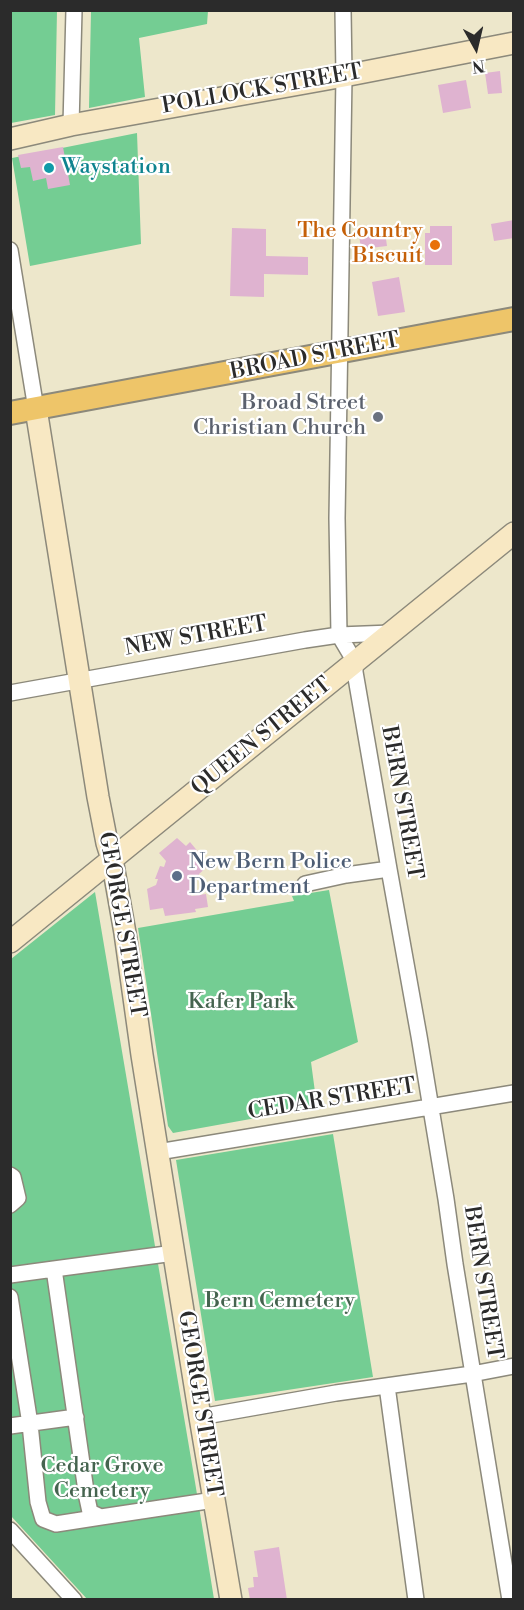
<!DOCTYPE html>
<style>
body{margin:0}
#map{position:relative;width:524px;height:1610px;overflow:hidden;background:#ede7cb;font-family:"Libre Bodoni",serif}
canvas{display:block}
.frame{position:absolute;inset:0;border:12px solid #2b2b2b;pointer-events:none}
.north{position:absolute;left:446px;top:18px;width:60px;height:60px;-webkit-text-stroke:4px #fff;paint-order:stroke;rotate:172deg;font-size:16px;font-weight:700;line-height:24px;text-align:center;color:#2b2b2b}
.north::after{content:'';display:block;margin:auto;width:21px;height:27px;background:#2b2b2b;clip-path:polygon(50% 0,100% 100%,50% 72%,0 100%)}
</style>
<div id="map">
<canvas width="524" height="1610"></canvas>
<div class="frame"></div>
<div class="north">N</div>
</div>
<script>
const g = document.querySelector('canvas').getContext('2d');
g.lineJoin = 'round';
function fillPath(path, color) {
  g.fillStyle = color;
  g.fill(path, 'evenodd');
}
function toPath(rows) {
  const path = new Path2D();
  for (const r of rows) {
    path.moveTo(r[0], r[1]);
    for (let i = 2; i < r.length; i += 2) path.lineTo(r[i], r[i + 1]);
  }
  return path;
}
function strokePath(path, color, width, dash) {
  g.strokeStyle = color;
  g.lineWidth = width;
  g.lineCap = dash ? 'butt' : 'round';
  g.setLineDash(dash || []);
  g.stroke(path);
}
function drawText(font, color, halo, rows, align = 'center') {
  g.font = font + ' "Libre Bodoni",serif';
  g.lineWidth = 4.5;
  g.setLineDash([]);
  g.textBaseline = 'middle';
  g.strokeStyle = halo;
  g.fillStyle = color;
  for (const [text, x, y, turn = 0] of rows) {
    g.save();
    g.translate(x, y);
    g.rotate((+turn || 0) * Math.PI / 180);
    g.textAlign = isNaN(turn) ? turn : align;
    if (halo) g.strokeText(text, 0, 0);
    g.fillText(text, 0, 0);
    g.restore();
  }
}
fillPath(toPath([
 [11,10,57,11,55,115,11,123],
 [91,11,208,11,207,24,139,38,145,97,89,108],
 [137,133,141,244,30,266,12,158],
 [329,890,358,1042,311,1062,317,1107,173,1133,168,1126,138,928,294,901,292,896],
 [95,892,195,1482,214,1599,87,1599,11,1516,11,959],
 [333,1134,373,1377,215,1401,176,1160]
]), '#74cd93');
fillPath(toPath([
 [500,71,502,93,488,94,485,73],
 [466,80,471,108,443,113,438,85],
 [63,147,70,185,48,189,46,178,33,181,30,167,21,168,18,155],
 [514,220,514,238,494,241,491,224],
 [430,226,452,226,452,265,425,265,425,233,430,233],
 [232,228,266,229,266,256,308,257,308,275,264,274,264,297,230,296],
 [385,232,387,246,361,249,359,235],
 [399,277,405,312,378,316,372,282],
 [177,838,186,846,190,842,209,865,199,874,191,896,206,894,208,907,195,909,196,912,165,916,163,908,150,910,147,889,156,885,158,879,155,879,160,866,164,867,166,861,159,853],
 [279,1547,287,1600,250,1600,248,1588,254,1587,253,1577,258,1577,254,1551]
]), '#dfb3d0');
const street = toPath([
 [343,10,344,76,337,518,339,635,355,662,355,672,389,869,419,1036,446,1199,455,1264,510,1600],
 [71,125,74,10],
 [10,250,36,409],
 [10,693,305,640,339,635,391,633],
 [305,884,346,875,389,869],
 [158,1152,514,1093],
 [10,1175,13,1177,18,1198,10,1205],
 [174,1253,54,1269,87,1498,90,1512,101,1517,214,1500],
 [10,1275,54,1269],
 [10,1297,30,1424,38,1502,43,1519,56,1524,101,1517],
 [387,1386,416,1600],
 [200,1417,336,1393,472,1374,514,1366],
 [10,1426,76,1417],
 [10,1530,74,1600]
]);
const secondary = toPath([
 [10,139,71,125,344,76,514,43],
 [36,409,98,797,107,843,112,859,125,933,142,1055,200,1417,231,1600],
 [10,942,514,533]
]);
const primary = toPath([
 [10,413,514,319]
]);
strokePath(street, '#8c897b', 18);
strokePath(secondary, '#8c897b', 24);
strokePath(primary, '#8c897b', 26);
strokePath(street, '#fff', 15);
strokePath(secondary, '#f8e8c3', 21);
strokePath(primary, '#eec569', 22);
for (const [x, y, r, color] of [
 [49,168,6,"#0f9aa8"],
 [435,245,6,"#e8710a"],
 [378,417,6,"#6b7280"],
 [177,876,6,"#5c6f8a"]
]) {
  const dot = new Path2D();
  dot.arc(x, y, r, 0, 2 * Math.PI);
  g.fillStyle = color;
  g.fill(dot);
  strokePath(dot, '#fff', 2);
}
drawText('22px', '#2b2b2b', '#fff', [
 ["POLLOCK STREET",262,90,-10],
 ["BROAD STREET",315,357,-11],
 ["NEW STREET",196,637,-10],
 ["QUEEN STREET",262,737,-39],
 ["BERN STREET",401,803,80],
 ["GEORGE STREET",121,925,80],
 ["CEDAR STREET",332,1100,-9],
 ["BERN STREET",482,1283,81],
 ["GEORGE STREET",199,1404,81]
]);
drawText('22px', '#0d838f', '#fff', [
 ["Waystation",61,168]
], 'left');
drawText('22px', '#c56008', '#fff', [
 ["The Country",423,232],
 ["Biscuit",423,257]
], 'right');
drawText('22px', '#5b616d', '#fff', [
 ["Broad Street",366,404],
 ["Christian Church",366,429]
], 'right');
drawText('22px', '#4e5e75', '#fff', [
 ["New Bern Police",189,863],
 ["Department",189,888]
], 'left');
drawText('22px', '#45644f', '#fff', [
 ["Kafer Park",241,1003],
 ["Bern Cemetery",280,1302],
 ["Cedar Grove",102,1467],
 ["Cemetery",102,1492]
]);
</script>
